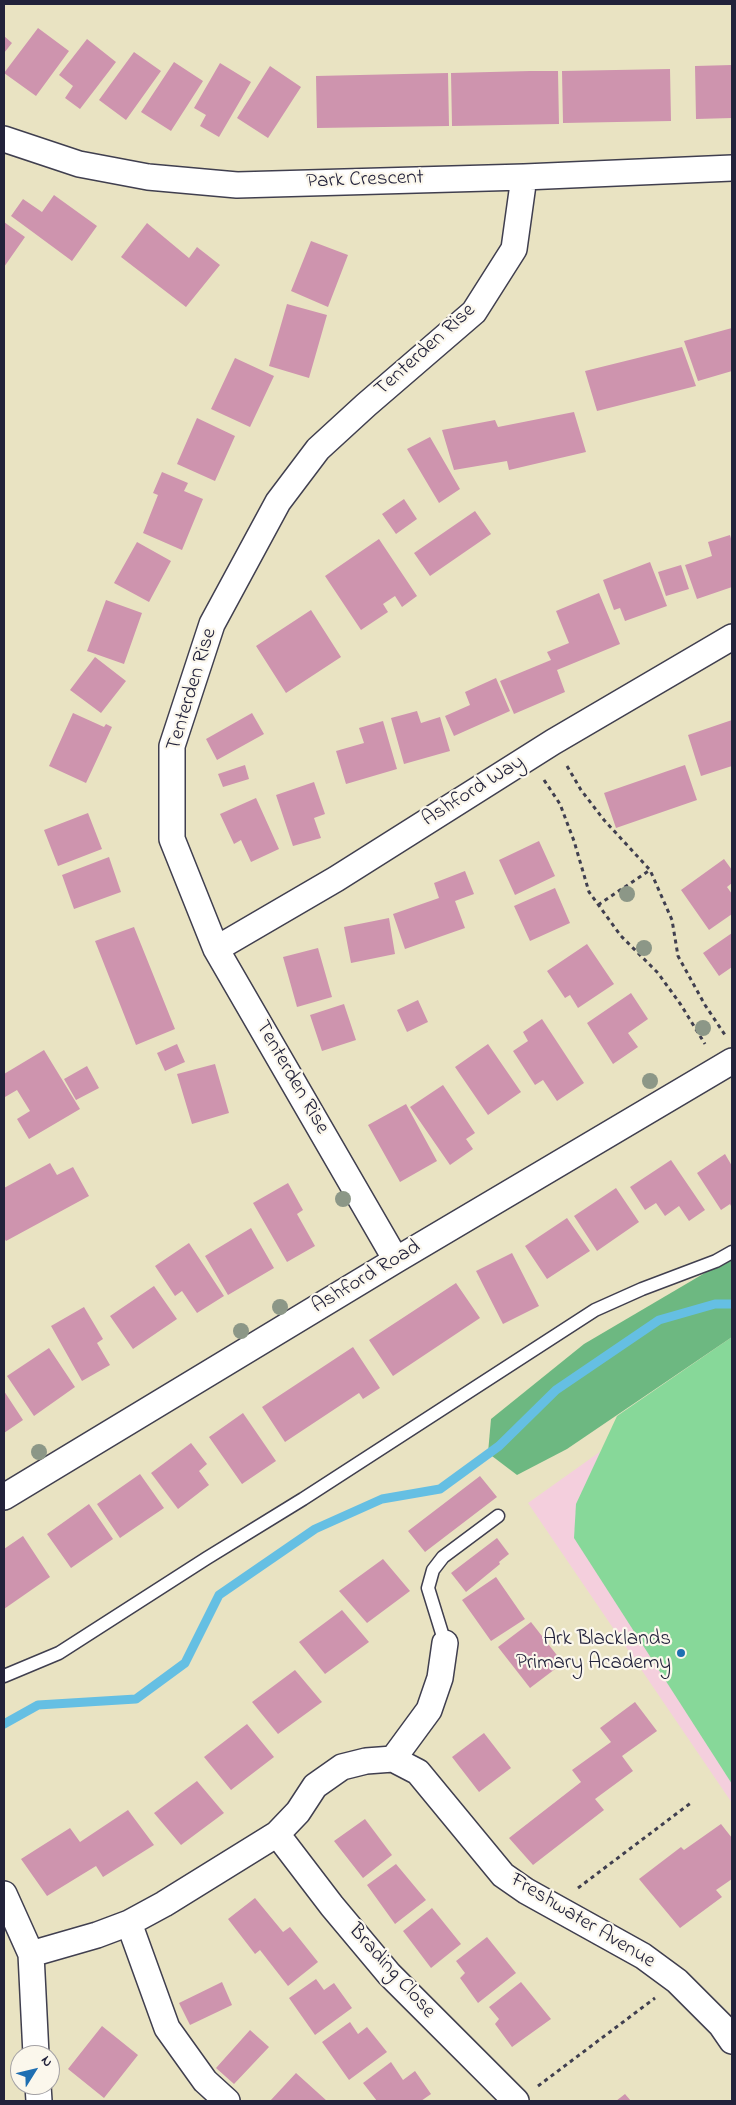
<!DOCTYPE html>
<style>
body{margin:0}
#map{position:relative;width:736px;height:2105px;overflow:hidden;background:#e9e3c2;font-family:"Indie Flower",sans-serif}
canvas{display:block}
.frame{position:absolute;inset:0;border:5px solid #22223b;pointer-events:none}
.north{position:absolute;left:10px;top:2045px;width:50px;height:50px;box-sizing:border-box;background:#fbf7ec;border:1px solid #a4a2a5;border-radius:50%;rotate:54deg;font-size:14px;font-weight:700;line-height:20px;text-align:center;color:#22223b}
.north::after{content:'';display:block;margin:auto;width:18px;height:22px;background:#1f6fb2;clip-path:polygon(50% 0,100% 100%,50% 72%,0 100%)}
</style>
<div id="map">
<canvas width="736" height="2105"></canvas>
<div class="frame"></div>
<div class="north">N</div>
</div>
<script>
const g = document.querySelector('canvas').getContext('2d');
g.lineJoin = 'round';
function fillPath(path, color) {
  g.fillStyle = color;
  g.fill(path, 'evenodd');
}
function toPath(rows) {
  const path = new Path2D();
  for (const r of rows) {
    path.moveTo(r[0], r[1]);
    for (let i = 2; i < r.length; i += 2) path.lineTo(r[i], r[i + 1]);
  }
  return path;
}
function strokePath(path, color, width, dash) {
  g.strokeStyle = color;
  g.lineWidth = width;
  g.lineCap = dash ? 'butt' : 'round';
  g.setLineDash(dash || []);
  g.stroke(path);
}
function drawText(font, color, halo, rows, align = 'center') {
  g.font = font + ' "Indie Flower",sans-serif';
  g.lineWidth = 4.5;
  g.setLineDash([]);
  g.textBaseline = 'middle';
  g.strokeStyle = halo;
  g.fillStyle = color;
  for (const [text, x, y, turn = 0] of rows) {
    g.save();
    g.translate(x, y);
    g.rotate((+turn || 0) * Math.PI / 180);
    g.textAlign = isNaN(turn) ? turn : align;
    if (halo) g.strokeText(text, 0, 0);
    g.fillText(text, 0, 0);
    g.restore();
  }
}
fillPath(toPath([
 [732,1358,732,1803,528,1503]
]), '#f4cfdd');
fillPath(toPath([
 [732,1337,732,1784,574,1538,576,1504,617,1416]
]), '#87d899');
fillPath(toPath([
 [732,1257,732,1337,567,1449,517,1475,488,1453,491,1419,584,1344]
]), '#6db881');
strokePath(toPath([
 [4,1724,38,1705,136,1699,185,1663,219,1595,315,1529,382,1499,440,1489,499,1446,556,1390,659,1320,715,1304,732,1304]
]), '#65bfe3', 9);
fillPath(toPath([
 [38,28,69,51,36,96,4,73],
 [4,36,12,43,4,53],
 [87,39,116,62,80,109,65,98,73,86,59,75],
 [134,52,161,71,126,120,99,100],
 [174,62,203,81,171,131,141,112],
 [220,63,251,82,219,137,200,126,206,115,194,108],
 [732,65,732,118,696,119,695,66],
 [270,66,301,87,268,138,237,118],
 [670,69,671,121,563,123,562,71],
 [530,71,558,71,559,124,452,126,451,73],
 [448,73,449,126,317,128,316,76],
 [54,195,97,226,72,261,11,216,23,199,42,212],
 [4,222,25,237,4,267],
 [147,223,189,258,197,247,220,265,186,307,121,257],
 [311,241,348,255,328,307,291,291],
 [287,304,327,315,309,378,269,366],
 [732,328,732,371,698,381,684,341],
 [682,347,696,386,597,411,585,371],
 [235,358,274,376,250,427,211,409],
 [574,412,586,452,509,470,507,461,454,470,442,430,495,420,498,427],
 [197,418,235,436,215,481,177,464],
 [430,437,460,489,439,503,407,449],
 [162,472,188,483,184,491,203,499,182,550,143,533,158,495,153,493],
 [404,499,417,519,396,534,382,514],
 [475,511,491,534,430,576,414,553],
 [730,535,732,542,732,587,697,599,685,565,712,556,708,542],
 [379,539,417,596,402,607,395,596,383,604,388,612,361,630,325,576],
 [137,542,171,561,149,602,114,583],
 [650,562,667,606,625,621,620,608,614,610,603,580],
 [681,565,689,589,666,596,658,572],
 [599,593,620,644,557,670,565,692,514,714,500,681,551,660,547,652,569,643,556,611],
 [106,600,142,613,124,664,87,651],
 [311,610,341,657,286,693,256,646],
 [95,657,126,681,101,713,70,690],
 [496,678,510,711,454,736,445,716,470,705,465,692],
 [417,711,421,723,440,717,450,751,404,764,391,718],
 [73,713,104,727,106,724,112,727,86,783,49,766],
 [252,713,264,734,217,760,206,739],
 [732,720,732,766,701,776,688,735],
 [383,721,397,769,346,784,336,751,364,743,359,728],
 [245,765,249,779,223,787,218,774],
 [685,765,697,800,616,828,604,793],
 [314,782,325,814,314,818,321,838,293,846,276,795],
 [256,798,279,849,251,862,241,840,234,844,220,814],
 [88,813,102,849,58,866,44,830],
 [539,841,555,876,515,895,499,860],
 [109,857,121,892,74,909,62,875],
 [724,859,732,870,732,883,727,887,732,894,732,914,709,930,681,890],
 [465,871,474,894,455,901,465,928,405,949,393,914,439,898,434,883],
 [555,888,570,923,530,941,514,906],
 [389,918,395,954,351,963,344,927],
 [134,927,175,1029,136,1045,95,941],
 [732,933,732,967,719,976,703,953],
 [587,944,614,984,578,1008,570,995,565,998,547,971],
 [318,948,332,997,297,1007,283,957],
 [631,993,648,1019,628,1033,638,1047,613,1064,587,1023],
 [418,1000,428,1022,407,1032,397,1010],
 [344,1004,356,1040,322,1051,310,1015],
 [542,1019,584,1083,557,1101,543,1080,535,1085,513,1051,528,1041,523,1032],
 [177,1044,185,1062,165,1071,157,1053],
 [488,1044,521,1092,488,1115,455,1067],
 [44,1050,80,1109,29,1139,17,1119,30,1111,17,1090,5,1097,4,1074],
 [215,1064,229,1113,192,1124,177,1074],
 [87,1066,99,1088,76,1100,64,1079],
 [443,1085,475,1133,466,1139,473,1149,450,1165,410,1107],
 [406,1104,437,1161,400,1182,368,1125],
 [725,1154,732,1166,732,1208,730,1204,721,1210,697,1173],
 [671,1160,705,1210,689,1221,679,1206,665,1216,656,1203,645,1210,630,1187],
 [50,1163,57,1175,73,1167,89,1196,6,1241,4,1238,4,1188],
 [288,1183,303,1210,297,1214,315,1246,287,1262,253,1203],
 [616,1188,639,1222,597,1251,574,1216],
 [567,1218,590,1251,547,1279,525,1246],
 [251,1228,274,1268,228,1295,205,1256],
 [189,1243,224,1296,197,1313,182,1291,175,1296,155,1266],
 [512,1253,539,1306,503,1324,476,1271],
 [456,1283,480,1318,393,1376,369,1340],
 [154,1286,177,1319,133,1349,110,1316],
 [84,1307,103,1339,97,1343,110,1365,82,1381,51,1326],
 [353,1347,380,1388,363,1399,359,1393,285,1442,262,1407],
 [49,1348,75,1387,34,1416,7,1376],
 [4,1391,23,1420,4,1433],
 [243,1413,276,1461,242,1484,209,1437],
 [191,1443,207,1464,199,1471,209,1485,178,1509,151,1473],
 [140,1474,164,1508,120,1538,97,1504],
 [480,1476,497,1497,425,1552,408,1531],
 [89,1504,113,1539,71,1568,47,1534],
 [23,1536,50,1577,4,1609,4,1549],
 [497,1538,509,1554,499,1562,500,1564,466,1592,451,1573],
 [383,1559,410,1591,367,1623,339,1591],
 [496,1577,525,1619,491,1641,462,1600],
 [342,1610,369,1642,325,1674,299,1642],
 [531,1622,563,1663,530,1688,498,1647],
 [295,1670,322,1702,278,1734,252,1702],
 [635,1702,657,1731,622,1756,633,1771,595,1799,604,1810,533,1865,509,1838,581,1782,572,1770,611,1742,600,1728],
 [247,1724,274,1757,231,1790,204,1757],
 [484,1733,511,1768,479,1792,452,1757],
 [197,1781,224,1813,181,1845,154,1813],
 [128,1810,154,1845,103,1877,96,1866,47,1896,21,1859,70,1828,80,1842],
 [365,1819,392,1855,363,1878,334,1841],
 [721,1824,732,1838,732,1879,716,1890,722,1897,680,1928,639,1879,681,1847,684,1850],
 [396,1864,426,1900,395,1924,367,1885],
 [255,1898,283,1932,290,1927,318,1962,288,1986,260,1950,255,1954,228,1919],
 [432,1908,461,1944,431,1968,403,1931],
 [487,1937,516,1973,478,2003,460,1978,465,1973,456,1961],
 [316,1979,324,1990,334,1983,352,2008,315,2035,289,1998],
 [222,1982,232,2005,190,2025,179,2003],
 [521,1982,551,2019,512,2047,495,2024,499,2019,489,2007],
 [350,2022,358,2034,367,2027,387,2052,349,2080,322,2042],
 [102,2026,138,2055,104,2098,68,2069],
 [250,2030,269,2047,234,2084,216,2068],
 [391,2062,403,2080,415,2071,431,2094,421,2101,377,2101,363,2083],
 [296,2073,327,2101,270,2101],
 [625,2094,631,2101,616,2101]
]), '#ce94ae');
const service = toPath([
 [445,1643,428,1588,433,1570,443,1557,498,1516],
 [4,1676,59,1653,207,1558,303,1499,595,1310,642,1289,716,1261,732,1252]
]);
const minor = toPath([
 [4,139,79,164,148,177,237,185,524,177,732,168],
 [216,949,336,879,553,742,732,637],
 [396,1260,216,949,172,839,172,746,212,624,278,502,318,449,366,405,474,312,514,249,524,177],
 [4,1497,396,1260,732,1061],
 [393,1759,429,1710,440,1678,445,1643],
 [277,1834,332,1906,389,1974,516,2101],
 [4,1894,31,1954,36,2055],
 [129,1923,167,2028,205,2081,227,2101],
 [31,1954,97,1935,129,1923,164,1904,277,1834,298,1812,315,1786,342,1767,366,1761,393,1759,418,1772,503,1875,526,1891,643,1956,677,1981,721,2025,732,2041],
 [38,2085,39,2101]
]);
strokePath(service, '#403f4f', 15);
strokePath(minor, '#403f4f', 28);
strokePath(toPath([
 [567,766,581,790,604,820,650,870,672,920,678,956,705,1005,725,1035],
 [544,780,560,804,574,841,589,892,621,936,658,973,681,1005,705,1044],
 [598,905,650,870],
 [578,1888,692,1802],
 [538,2086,655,1998]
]), '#403f4f', 3, [4, 4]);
strokePath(service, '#fff', 12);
strokePath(minor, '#fff', 25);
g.fillStyle = '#8c9787';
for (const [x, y] of [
 [627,894],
 [644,948],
 [703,1028],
 [650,1081],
 [343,1199],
 [280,1307],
 [241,1331],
 [39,1452]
]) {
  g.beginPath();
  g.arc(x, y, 8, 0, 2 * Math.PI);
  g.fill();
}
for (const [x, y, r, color] of [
 [681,1653,5,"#1f6fb2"]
]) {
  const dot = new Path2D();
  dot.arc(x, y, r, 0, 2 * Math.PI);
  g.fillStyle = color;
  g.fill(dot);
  strokePath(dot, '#fbf7ec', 2);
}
drawText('21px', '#22223b', '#fbf7ec', [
 ["Park Crescent",365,181,-2],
 ["Tenterden Rise",426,351,-42],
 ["Tenterden Rise",193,690,-73],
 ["Ashford Way",474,792,-32],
 ["Tenterden Rise",291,1078,60],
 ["Ashford Road",367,1278,-31],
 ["Freshwater Avenue",582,1922,31],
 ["Brading Close",391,1972,48]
]);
drawText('21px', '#22223b', '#fbf7ec', [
 ["Ark Blacklands",671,1641],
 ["Primary Academy",671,1665]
], 'right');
</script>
